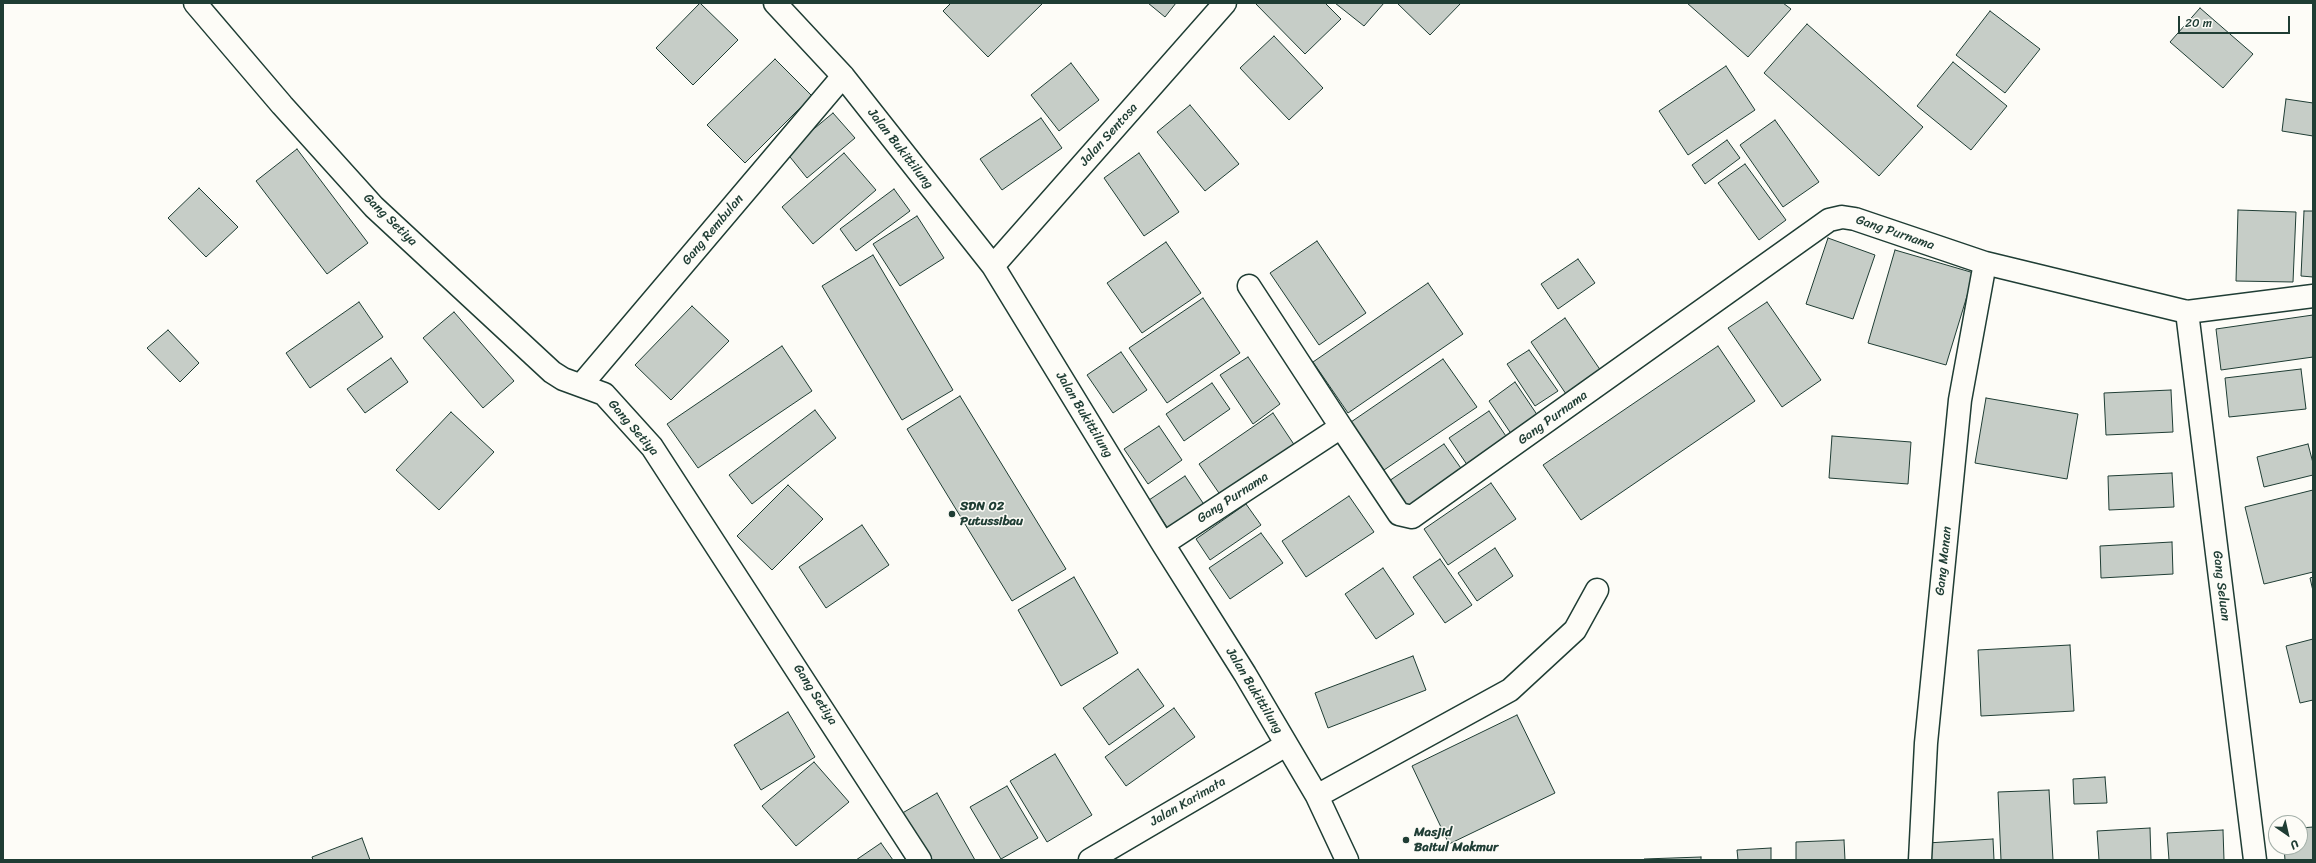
<!DOCTYPE html>
<style>
body{margin:0}
#map{position:relative;width:2316px;height:863px;overflow:hidden;background:#fdfcf7;font-family:Sriracha,sans-serif}
canvas{display:block}
.frame{position:absolute;inset:0;border:4px solid #1f3d34;pointer-events:none}
.north{position:absolute;left:2268px;top:815px;width:40px;height:40px;box-sizing:border-box;background:#fdfcf7;border:1px solid #a4b0a9;border-radius:50%;rotate:146deg;font-size:11px;font-weight:700;line-height:16px;text-align:center;color:#1f3d34}
.north::after{content:'';display:block;margin:auto;width:14px;height:18px;background:#1f3d34;clip-path:polygon(50% 0,100% 100%,50% 72%,0 100%)}
.scale{position:absolute;left:2178px;top:16px;width:112px;height:18px;box-sizing:border-box;border:2px solid #1f3d34;border-top:0;padding-left:5px;font-size:12px;line-height:14px;white-space:nowrap;color:#1f3d34;-webkit-text-stroke:3px #fdfcf7;paint-order:stroke}
</style>
<div id="map">
<canvas width="2316" height="863"></canvas>
<div class="frame"></div>
<div class="north">U</div>
<div class="scale">20 m</div>
</div>
<script>
const g = document.querySelector('canvas').getContext('2d');
g.lineJoin = 'round';
function fillPath(path, color) {
  g.fillStyle = color;
  g.fill(path, 'evenodd');
}
function toPath(rows) {
  const path = new Path2D();
  for (const r of rows) {
    path.moveTo(r[0], r[1]);
    for (let i = 2; i < r.length; i += 2) path.lineTo(r[i], r[i + 1]);
  }
  return path;
}
function strokePath(path, color, width, dash) {
  g.strokeStyle = color;
  g.lineWidth = width;
  g.lineCap = dash ? 'butt' : 'round';
  g.setLineDash(dash || []);
  g.stroke(path);
}
function drawText(font, color, halo, rows, align = 'center') {
  g.font = font + ' Sriracha,sans-serif';
  g.lineWidth = 3;
  g.setLineDash([]);
  g.textBaseline = 'middle';
  g.strokeStyle = halo;
  g.fillStyle = color;
  for (const [text, x, y, turn = 0] of rows) {
    g.save();
    g.translate(x, y);
    g.rotate((+turn || 0) * Math.PI / 180);
    g.textAlign = isNaN(turn) ? turn : align;
    if (halo) g.strokeText(text, 0, 0);
    g.fillText(text, 0, 0);
    g.restore();
  }
}
const building = toPath([
 [700,3,738,40,693,85,656,48,700,3],
 [951,3,1043,3,988,57,943,11,951,3],
 [1148,3,1176,3,1165,17,1148,3],
 [1255,3,1325,3,1341,19,1305,54,1255,3],
 [1335,3,1384,3,1364,26,1335,3],
 [1397,3,1461,3,1430,35,1397,3],
 [1687,3,1783,3,1791,9,1748,57,1687,3],
 [2200,8,2253,54,2223,88,2170,42,2200,8],
 [1990,11,2040,49,2005,93,1956,55,1990,11],
 [1807,24,1923,127,1879,176,1764,73,1807,24],
 [1274,36,1323,88,1289,120,1240,68,1274,36],
 [775,59,812,96,745,163,707,125,775,59],
 [1953,62,2007,106,1971,150,1917,106,1953,62],
 [1071,63,1099,100,1059,131,1031,95,1071,63],
 [1726,66,1755,110,1688,155,1659,111,1726,66],
 [2286,99,2313,103,2313,136,2282,131,2286,99],
 [1190,105,1239,164,1205,191,1157,132,1190,105],
 [833,113,855,138,807,178,786,152,833,113],
 [1041,118,1062,148,1002,190,980,159,1041,118],
 [1775,120,1819,182,1783,207,1740,145,1775,120],
 [1727,140,1740,158,1705,184,1692,165,1727,140],
 [297,149,368,243,327,274,256,181,297,149],
 [844,153,876,190,813,244,782,207,844,153],
 [1139,153,1179,212,1144,236,1104,178,1139,153],
 [1745,164,1786,220,1759,240,1718,183,1745,164],
 [199,188,238,227,206,257,168,218,199,188],
 [894,189,910,211,856,251,840,229,894,189],
 [2238,210,2296,212,2293,282,2236,281,2238,210],
 [2304,211,2313,211,2313,277,2301,276,2304,211],
 [917,216,944,258,900,286,873,244,917,216],
 [1828,238,1875,255,1853,319,1806,304,1828,238],
 [1317,241,1366,313,1319,345,1270,273,1317,241],
 [1166,242,1201,293,1142,333,1107,283,1166,242],
 [1895,250,1974,273,1946,365,1868,343,1895,250],
 [873,255,953,390,902,420,822,286,873,255],
 [1578,259,1595,283,1558,309,1541,284,1578,259],
 [1428,283,1463,334,1348,413,1313,362,1428,283],
 [1203,298,1240,353,1167,403,1129,348,1203,298],
 [359,302,383,337,310,388,286,353,359,302],
 [1767,302,1821,380,1782,407,1728,328,1767,302],
 [692,306,729,341,671,400,635,365,692,306],
 [454,312,514,381,483,408,423,338,454,312],
 [2313,315,2313,357,2221,370,2216,329,2313,315],
 [1565,318,1601,371,1566,394,1531,342,1565,318],
 [168,330,199,363,180,382,147,348,168,330],
 [782,346,812,391,698,468,667,424,782,346],
 [1718,346,1755,401,1581,520,1543,465,1718,346],
 [1529,350,1558,391,1535,406,1507,364,1529,350],
 [1121,352,1147,390,1113,413,1087,375,1121,352],
 [1248,357,1280,404,1253,424,1220,375,1248,357],
 [391,358,408,382,365,413,347,389,391,358],
 [1443,359,1477,407,1384,470,1351,422,1443,359],
 [2301,369,2306,409,2229,417,2225,378,2301,369],
 [1515,382,1540,419,1514,438,1489,401,1515,382],
 [1212,383,1230,409,1184,441,1166,414,1212,383],
 [2171,390,2173,432,2106,435,2104,393,2171,390],
 [960,396,1066,569,1012,601,907,429,960,396],
 [1986,398,2078,414,2067,479,1975,463,1986,398],
 [815,410,836,438,752,504,729,475,815,410],
 [1489,411,1512,445,1472,472,1449,438,1489,411],
 [451,412,494,452,439,510,396,470,451,412],
 [1273,413,1295,446,1221,496,1199,464,1273,413],
 [1159,426,1182,460,1148,484,1124,449,1159,426],
 [1832,436,1911,442,1908,484,1829,478,1832,436],
 [1444,444,1465,474,1407,514,1386,483,1444,444],
 [2308,444,2313,463,2313,475,2264,487,2257,457,2308,444],
 [2172,473,2174,507,2109,510,2108,476,2172,473],
 [1185,476,1205,506,1169,530,1149,500,1185,476],
 [1491,483,1516,519,1448,565,1424,529,1491,483],
 [788,485,823,519,772,570,737,536,788,485],
 [2313,490,2313,572,2264,584,2245,507,2313,490],
 [1349,496,1374,532,1306,577,1282,541,1349,496],
 [1246,504,1261,525,1210,560,1196,539,1246,504],
 [862,525,889,565,826,608,799,567,862,525],
 [1261,533,1283,563,1230,599,1209,568,1261,533],
 [2172,542,2173,574,2101,578,2100,546,2172,542],
 [1495,548,1513,576,1477,601,1458,573,1495,548],
 [1440,559,1472,605,1445,623,1413,577,1440,559],
 [1383,568,1414,614,1376,639,1345,594,1383,568],
 [1074,577,1118,653,1061,686,1018,610,1074,577],
 [2313,577,2313,591,2310,578,2313,577],
 [2313,639,2313,700,2300,703,2286,646,2313,639],
 [2070,645,2074,711,1981,716,1978,650,2070,645],
 [1413,656,1426,690,1328,728,1315,693,1413,656],
 [1138,669,1164,706,1109,745,1083,708,1138,669],
 [1174,708,1195,737,1126,786,1105,757,1174,708],
 [788,712,815,757,761,790,734,745,788,712],
 [1517,715,1555,793,1449,844,1412,766,1517,715],
 [1055,754,1092,815,1047,842,1010,781,1055,754],
 [814,762,849,802,796,846,762,806,814,762],
 [2105,777,2107,803,2074,804,2073,779,2105,777],
 [1007,786,1038,838,1001,859,970,807,1007,786],
 [2049,790,2053,860,2001,860,1998,792,2049,790],
 [937,793,975,860,925,860,899,815,937,793],
 [2313,827,2313,860,2285,860,2284,847,2300,847,2300,828,2313,827],
 [2150,828,2151,860,2099,860,2097,831,2150,828],
 [2223,830,2224,860,2169,860,2167,833,2223,830],
 [362,838,370,860,313,860,312,857,362,838],
 [1993,839,1994,860,1928,860,1927,843,1993,839],
 [1844,840,1845,860,1796,860,1796,842,1844,840],
 [881,843,893,860,856,860,881,843],
 [1771,848,1771,860,1738,860,1737,850,1771,848],
 [1701,857,1701,860,1645,860,1644,859,1701,857]
]);
fillPath(building, '#c6cdc7');
strokePath(building, '#1f3d34', 1);
const minor = toPath([
 [195,3,282,105,374,207,552,372,563,379,604,394,652,447,920,860],
 [775,3,843,76,993,266,1163,544,1245,674,1317,796,1347,860],
 [993,266,1225,3],
 [1249,286,1341,427],
 [2187,312,2255,860],
 [582,384,843,76],
 [1163,544,1341,427,1399,514,1412,517,1829,220,1842,217,1855,219,1985,263,2187,312,2313,296],
 [1317,796,1510,690,1575,630,1597,590],
 [1090,860,1286,745],
 [1920,860,1926,743,1960,400,1985,263]
]);
strokePath(minor, '#1f3d34', 25);
strokePath(minor, '#fdfcf7', 22);
for (const [x, y, r, color] of [
 [952,514,4,"#1f3d34"],
 [1406,840,4,"#1f3d34"]
]) {
  const dot = new Path2D();
  dot.arc(x, y, r, 0, 2 * Math.PI);
  g.fillStyle = color;
  g.fill(dot);
  strokePath(dot, '#fdfcf7', 1.5);
}
drawText('13px', '#1f3d34', '#fdfcf7', [
 ["Jalan Sentosa",1109,135,-48],
 ["Jalan Bukittilung",900,149,52],
 ["Gang Setiya",390,220,44],
 ["Gang Rembulan",713,230,-50],
 ["Gang Purnama",1895,233,19],
 ["Jalan Bukittilung",1084,415,59],
 ["Gang Purnama",1553,418,-36],
 ["Gang Setiya",633,428,49],
 ["Gang Purnama",1233,498,-33],
 ["Gang Manan",1944,561,-84],
 ["Gang Seluan",2221,586,83],
 ["Jalan Bukittilung",1254,691,59],
 ["Gang Setiya",815,695,57],
 ["Jalan Karimata",1188,802,-30]
]);
drawText('bold 13px', '#1f3d34', '#fdfcf7', [
 ["SDN 02",960,507],
 ["Putussibau",960,522],
 ["Masjid",1414,833],
 ["Baitul Makmur",1414,848]
], 'left');
</script>
